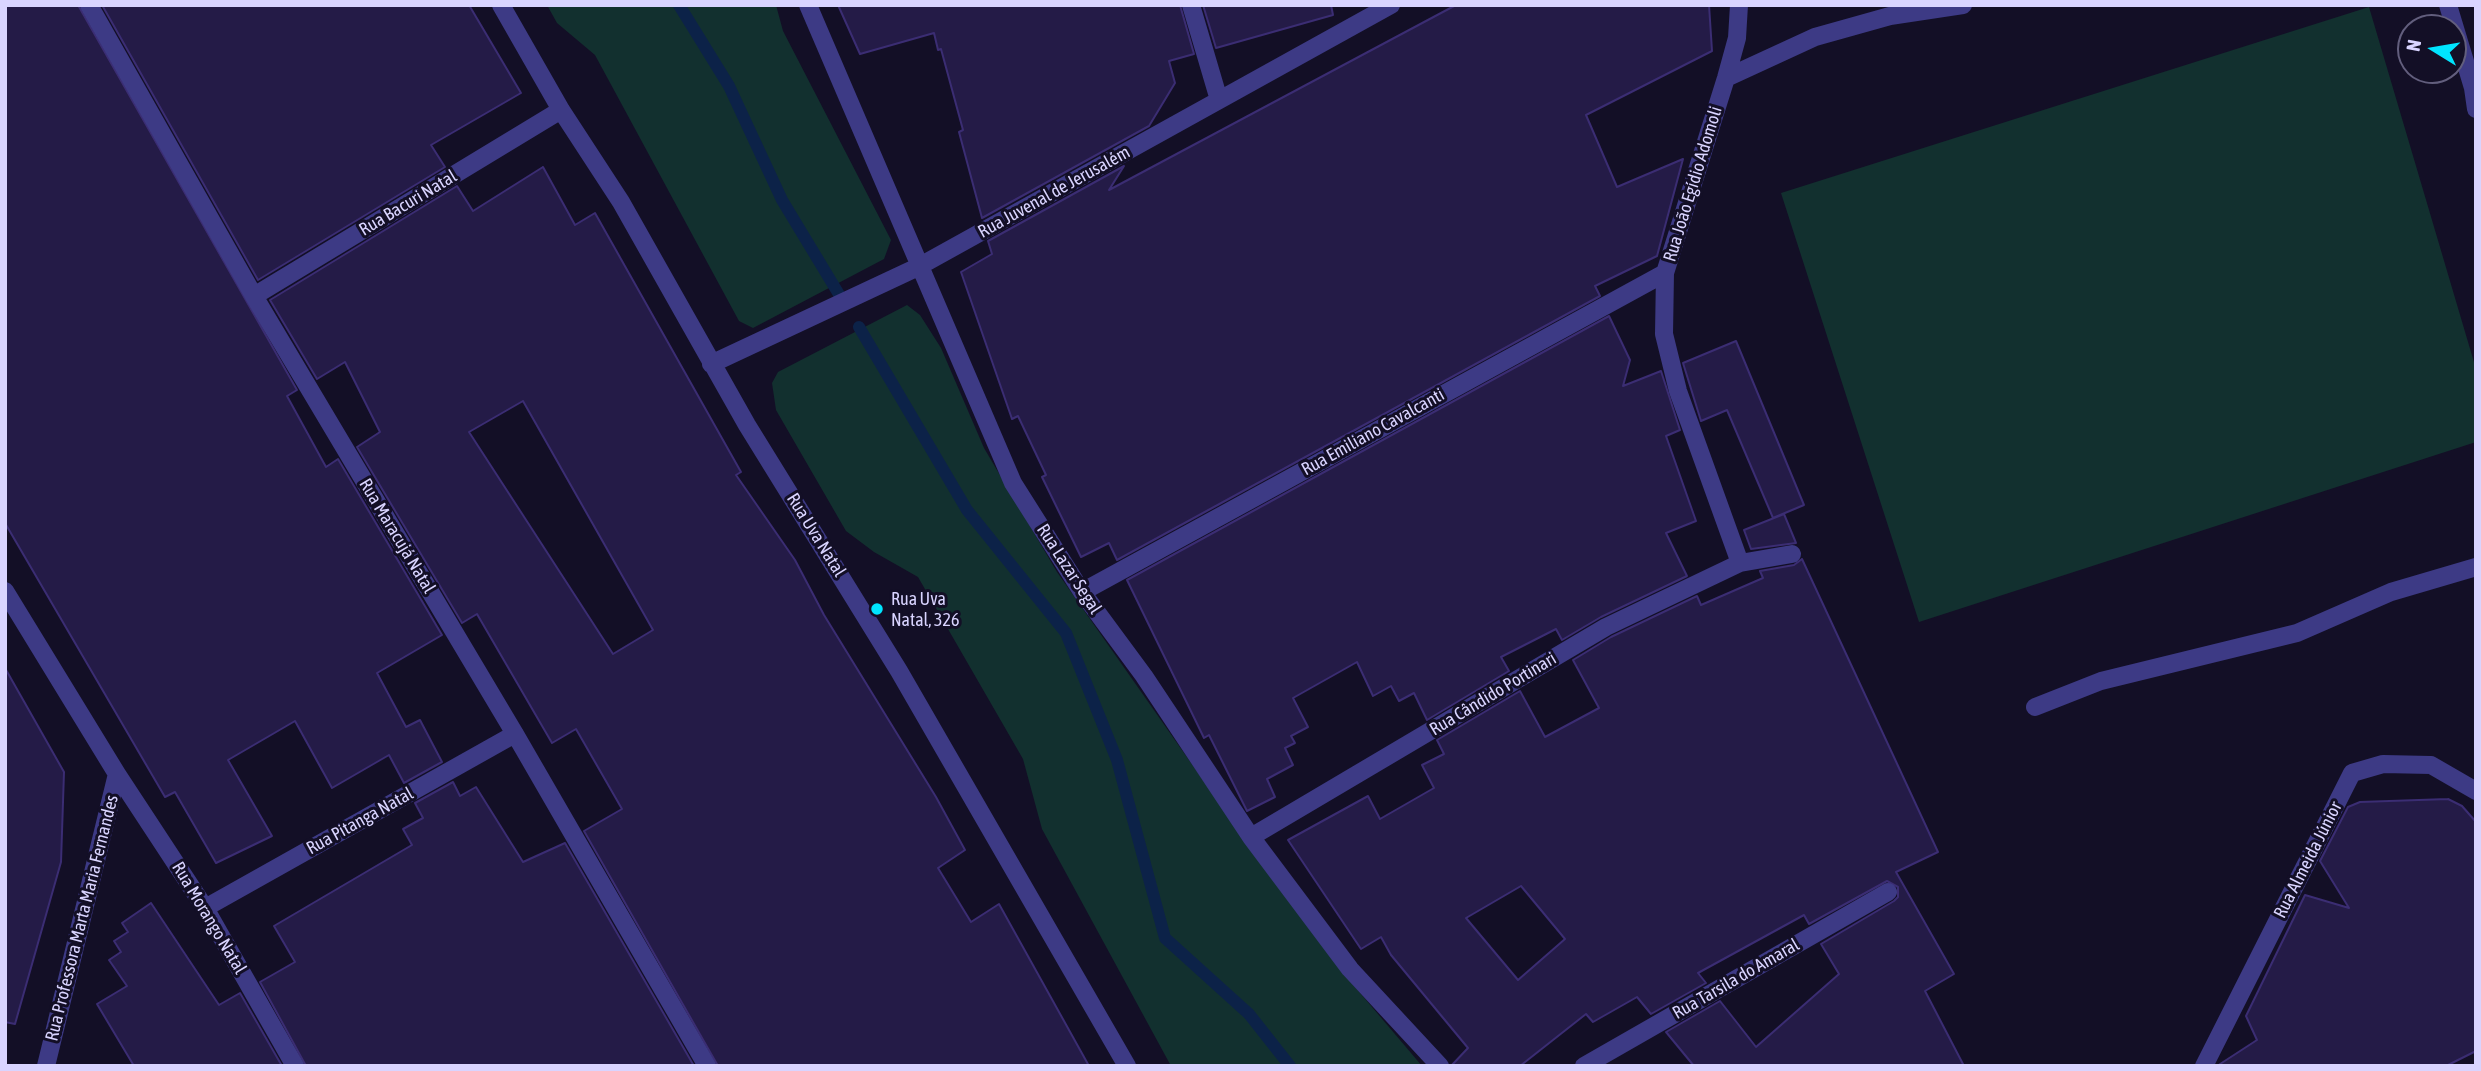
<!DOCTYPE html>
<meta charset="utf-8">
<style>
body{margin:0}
#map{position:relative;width:2481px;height:1071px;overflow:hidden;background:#130f26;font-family:"Asap Condensed",sans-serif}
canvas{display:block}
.frame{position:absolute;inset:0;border:7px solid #d9d4ff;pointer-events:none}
.north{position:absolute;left:2397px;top:14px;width:70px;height:70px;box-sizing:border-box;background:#130f26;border:2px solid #625e7d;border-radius:50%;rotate:281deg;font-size:19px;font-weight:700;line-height:28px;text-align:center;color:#d9d4ff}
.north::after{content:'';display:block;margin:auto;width:24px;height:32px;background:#00e5ff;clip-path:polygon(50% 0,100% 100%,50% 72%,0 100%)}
</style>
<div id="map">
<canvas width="2481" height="1071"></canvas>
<div class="frame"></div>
<div class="north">N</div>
</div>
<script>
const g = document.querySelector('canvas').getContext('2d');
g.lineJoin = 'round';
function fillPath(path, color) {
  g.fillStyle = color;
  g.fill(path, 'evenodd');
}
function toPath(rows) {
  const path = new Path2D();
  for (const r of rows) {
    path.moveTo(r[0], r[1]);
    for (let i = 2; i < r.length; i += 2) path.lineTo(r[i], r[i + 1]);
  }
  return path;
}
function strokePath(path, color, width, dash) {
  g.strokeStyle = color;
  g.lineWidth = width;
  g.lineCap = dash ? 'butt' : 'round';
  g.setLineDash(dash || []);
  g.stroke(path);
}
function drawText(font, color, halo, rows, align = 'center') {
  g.font = font + ' "Asap Condensed",sans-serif';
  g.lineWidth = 6;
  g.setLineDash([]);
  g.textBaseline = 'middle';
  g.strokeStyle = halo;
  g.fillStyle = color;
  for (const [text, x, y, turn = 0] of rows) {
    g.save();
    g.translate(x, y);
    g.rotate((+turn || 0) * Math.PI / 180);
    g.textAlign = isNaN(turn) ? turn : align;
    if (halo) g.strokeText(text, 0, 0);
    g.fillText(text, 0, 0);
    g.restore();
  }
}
fillPath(toPath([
 [547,5,776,5,783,31,891,240,884,259,753,328,739,321,595,55,557,23],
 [2369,7,2476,369,2476,442,1919,622,1781,193],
 [907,305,920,315,941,348,984,448,1057,572,1217,800,1344,974,1422,1066,1171,1066,1042,829,1023,759,918,577,874,552,846,531,776,410,772,383,778,372]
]), '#12302f');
strokePath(toPath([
 [679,5,729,86,782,200,843,301],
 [859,327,967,510,1066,633,1117,760,1165,938,1249,1014,1290,1066]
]), '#0c2248', 12);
const building = toPath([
 [5,5,78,5,297,390,287,396,326,467,338,459,442,635,377,673,406,727,420,720,442,762,404,783,389,755,332,788,295,721,228,760,272,836,216,863,175,792,165,797,5,523,5,5],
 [102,5,469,5,521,93,431,145,445,167,258,280,102,5],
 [838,5,1180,5,1194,54,1169,61,1175,83,1149,126,982,218,959,132,963,130,941,49,938,50,934,33,860,54,838,5],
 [1203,5,1331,5,1333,15,1216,48,1203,5],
 [1456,5,1709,5,1712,51,1586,115,1617,187,1683,159,1657,256,1595,286,1600,296,1117,560,1109,543,1081,557,1042,477,1046,475,1018,416,1012,419,961,272,992,254,988,241,1124,166,1109,190,1456,5],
 [543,167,575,225,595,213,741,472,736,475,795,560,824,615,936,797,965,850,938,868,971,922,999,904,1089,1066,718,1066,584,831,622,809,576,729,552,743,477,614,462,623,357,447,380,432,345,362,317,379,270,300,457,186,473,211,543,167],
 [523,401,653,630,613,654,469,432,523,401],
 [1609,316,1630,360,1623,386,1661,371,1680,430,1666,436,1696,521,1666,533,1687,576,1601,617,1562,640,1556,629,1501,657,1509,671,1427,720,1414,693,1399,701,1391,686,1373,696,1357,662,1293,698,1308,727,1291,736,1295,743,1285,748,1293,765,1267,779,1275,797,1247,811,1209,735,1204,738,1127,580,1609,316],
 [1736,341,1804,505,1773,518,1727,410,1701,421,1683,363,1736,341],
 [1784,514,1796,543,1751,549,1744,530,1784,514],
 [1802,559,1938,852,1896,872,1954,974,1925,991,1964,1066,1694,1066,1666,1032,1720,1001,1756,1047,1839,974,1821,944,1894,901,1898,897,1898,887,1887,881,1809,924,1804,915,1698,973,1706,983,1651,1014,1637,997,1593,1022,1586,1014,1520,1066,1451,1066,1468,1048,1391,955,1381,937,1361,949,1288,840,1368,796,1380,819,1434,788,1422,765,1444,754,1437,740,1520,691,1545,737,1599,708,1573,660,1611,637,1697,596,1701,605,1763,578,1760,571,1794,565,1802,559],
 [1521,886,1565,939,1518,980,1466,918,1521,886],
 [5,668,64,772,61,862,15,1024,5,1022,5,668],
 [453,782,460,796,476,787,523,862,565,843,694,1066,306,1066,260,982,295,962,274,926,412,845,403,829,423,818,415,803,453,782],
 [2448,799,2462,806,2476,822,2476,1051,2446,1066,2217,1066,2257,1040,2246,1016,2305,895,2349,908,2320,861,2348,807,2360,802,2448,799],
 [151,903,219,1005,240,993,282,1066,134,1066,97,1004,127,986,109,960,121,952,114,941,128,932,122,923,151,903]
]);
fillPath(building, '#241b47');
strokePath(building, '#3b2d73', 2);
strokePath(toPath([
 [2448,5,2473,88,2476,109],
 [2035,707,2101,681,2297,633,2391,592,2476,567]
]), '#3d3a85', 18);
strokePath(toPath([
 [89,5,254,296,515,734,707,1066],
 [501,5,561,110,621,202,747,425,899,671,1127,1066],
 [808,5,1013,483,1082,592,1144,676,1251,837,1350,969,1440,1066],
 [1191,5,1219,100],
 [1739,5,1737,38,1726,78,1665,273,1664,334,1678,391,1740,563],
 [1726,78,1815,37,1890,16,1963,5],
 [254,296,561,110],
 [711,364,918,267,1391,5],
 [5,591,117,774,46,1066],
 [1082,592,1665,273],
 [117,774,205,908,295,1066],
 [1251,837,1606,627,1740,563,1792,554],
 [205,908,515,734],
 [1584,1066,1888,892],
 [2204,1066,2352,773,2383,764,2431,765,2476,791]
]), '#3d3a85', 18);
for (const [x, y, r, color] of [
 [877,609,7,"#00e5ff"]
]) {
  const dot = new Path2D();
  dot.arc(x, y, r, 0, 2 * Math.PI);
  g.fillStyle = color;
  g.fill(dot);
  strokePath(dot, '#130f26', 2.5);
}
drawText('18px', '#d9d4ff', '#130f26', [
 ["Rua João Egídio Adomoli",1693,184,-73],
 ["Rua Juvenal de Jerusalém",1054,192,-29],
 ["Rua Bacuri Natal",408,203,-31],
 ["Rua Emiliano Cavalcanti",1373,432,-29],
 ["Rua Uva Natal",816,535,58],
 ["Rua Maracujá Natal",397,536,59],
 ["Rua Lazar Segal",1069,569,57],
 ["Rua Cândido Portinari",1493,694,-31],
 ["Rua Pitanga Natal",360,821,-29],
 ["Rua Almeida Júnior",2308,860,-63],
 ["Rua Professora Marta Maria Fernandes",82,918,-76],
 ["Rua Morango Natal",209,918,59],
 ["Rua Tarsila do Amaral",1736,979,-30]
]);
drawText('18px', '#d9d4ff', '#130f26', [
 ["Rua Uva",891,599],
 ["Natal, 326",891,620]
], 'left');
</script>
